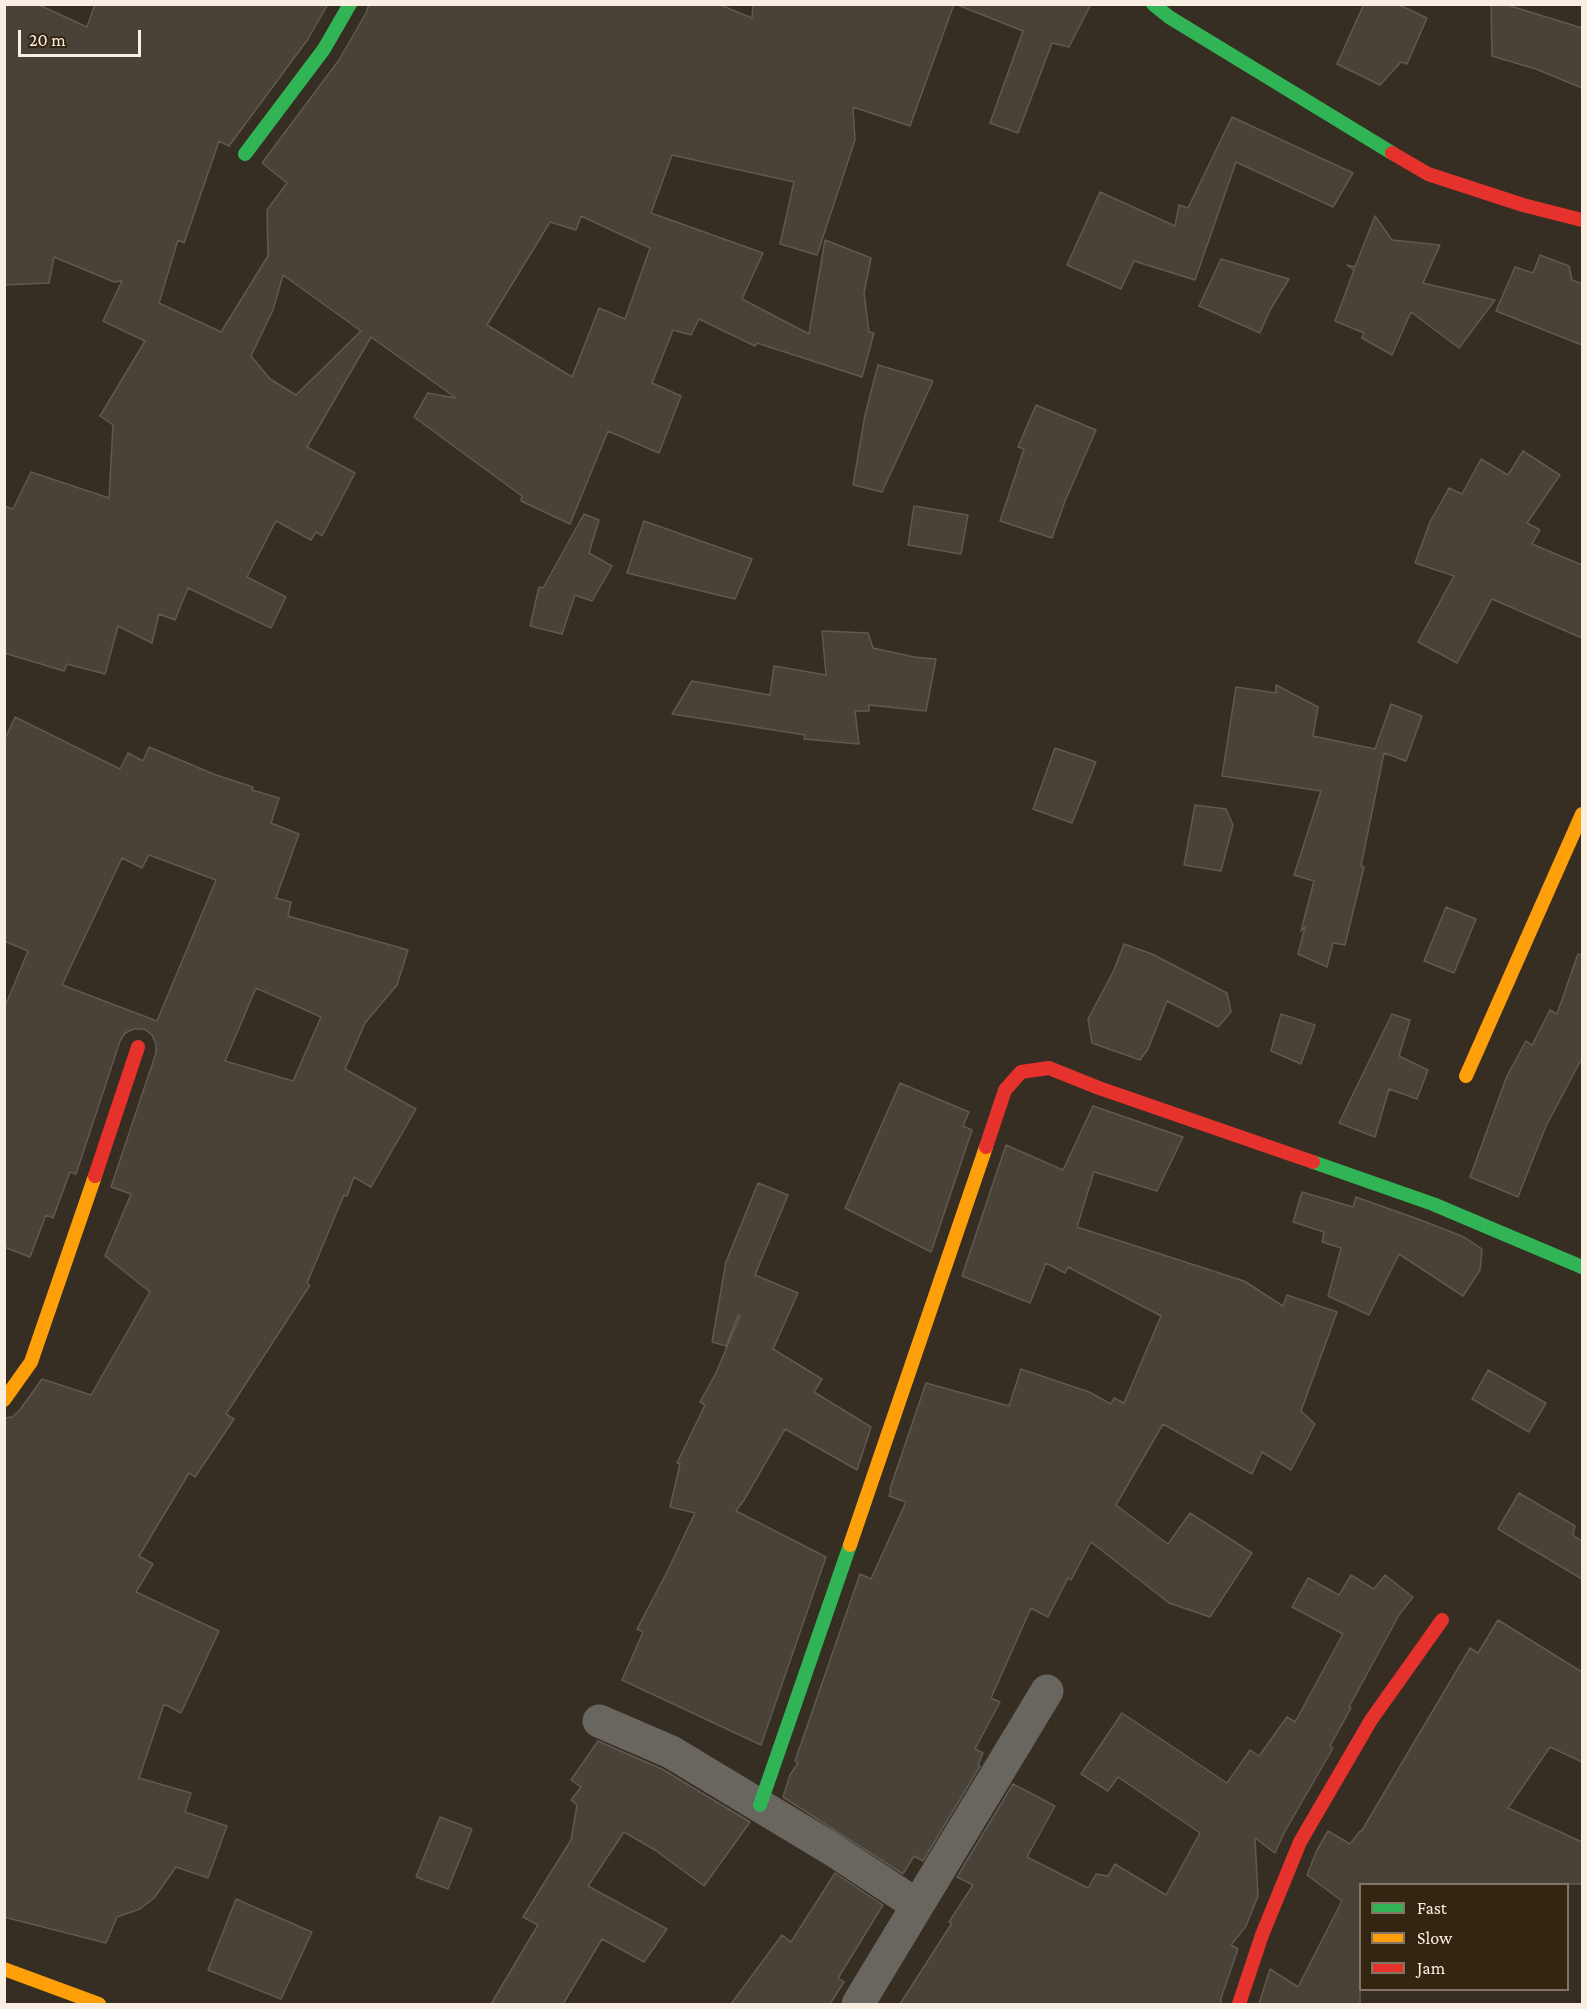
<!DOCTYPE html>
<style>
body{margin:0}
#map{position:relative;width:1587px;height:2009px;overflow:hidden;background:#362e22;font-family:"Crimson Pro",serif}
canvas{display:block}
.frame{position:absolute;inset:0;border:6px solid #f8eee2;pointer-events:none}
.legend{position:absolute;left:1359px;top:1883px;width:210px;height:108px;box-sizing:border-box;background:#342511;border:2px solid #827565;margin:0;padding:8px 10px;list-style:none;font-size:18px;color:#f8eee2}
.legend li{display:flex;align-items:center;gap:12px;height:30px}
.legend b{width:30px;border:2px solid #827565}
.scale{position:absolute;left:18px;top:30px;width:123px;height:27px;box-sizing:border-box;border:3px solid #f8eee2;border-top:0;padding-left:8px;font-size:18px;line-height:21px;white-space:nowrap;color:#f8eee2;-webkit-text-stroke:4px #342511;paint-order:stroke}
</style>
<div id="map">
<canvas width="1587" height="2009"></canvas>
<div class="frame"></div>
<ul class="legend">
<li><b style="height:8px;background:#30b455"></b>Fast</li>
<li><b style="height:8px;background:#ff9f0a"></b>Slow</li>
<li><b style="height:8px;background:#e5322d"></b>Jam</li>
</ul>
<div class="scale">20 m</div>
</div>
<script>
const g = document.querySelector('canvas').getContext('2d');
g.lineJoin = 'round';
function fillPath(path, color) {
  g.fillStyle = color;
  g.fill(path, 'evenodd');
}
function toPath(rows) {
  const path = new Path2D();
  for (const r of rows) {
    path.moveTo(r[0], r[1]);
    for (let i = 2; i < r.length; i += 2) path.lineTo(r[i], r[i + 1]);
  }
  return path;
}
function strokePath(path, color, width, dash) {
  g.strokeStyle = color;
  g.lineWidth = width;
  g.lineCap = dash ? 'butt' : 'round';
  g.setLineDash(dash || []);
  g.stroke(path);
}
const building = toPath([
 [4,4,37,4,87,27,95,4,328,4,308,39,229,146,219,141,184,243,178,240,159,303,221,332,268,256,267,210,287,183,262,163,339,60,366,13,369,4,718,4,752,18,753,4,954,4,910,126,853,107,855,140,817,255,780,244,794,182,672,155,651,213,763,253,742,299,809,334,825,240,871,258,864,293,869,332,874,333,862,377,757,343,755,346,699,319,691,335,673,330,652,383,681,396,659,453,608,431,570,524,521,501,522,496,414,417,428,393,456,398,371,337,307,447,355,473,322,536,316,532,311,540,276,521,247,577,286,597,271,628,188,588,175,620,159,614,152,643,118,626,105,674,67,664,64,671,4,653,4,506,13,509,31,472,109,498,113,425,100,416,145,341,103,321,122,281,114,282,54,257,49,283,4,285,4,4],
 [581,216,650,248,625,319,599,308,572,377,487,325,550,222,576,230,581,216],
 [283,275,361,331,296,395,270,379,251,356,273,310,283,275],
 [961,4,1091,4,1069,47,1052,43,1018,133,990,123,1023,31,960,6,961,4],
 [1364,4,1397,4,1427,18,1407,64,1401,62,1380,85,1337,64,1364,4],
 [1491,4,1504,4,1582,28,1582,88,1536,69,1492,56,1491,4],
 [1232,117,1353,173,1333,207,1236,162,1195,280,1134,261,1121,289,1067,265,1100,192,1175,226,1179,205,1188,208,1232,117],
 [1375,216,1392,240,1440,245,1423,283,1495,300,1459,348,1411,312,1392,355,1362,338,1364,333,1335,321,1354,270,1347,265,1355,267,1375,216],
 [1540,255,1569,266,1572,280,1582,284,1582,345,1496,311,1515,267,1533,273,1540,255],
 [1221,259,1289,279,1270,310,1260,333,1199,306,1221,259],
 [878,365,933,381,882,492,853,485,865,415,878,365],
 [1036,405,1096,430,1065,501,1052,538,1000,521,1024,449,1018,447,1036,405],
 [1523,451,1560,475,1527,523,1540,530,1532,544,1582,565,1582,638,1492,599,1457,663,1418,642,1454,576,1415,563,1430,522,1449,488,1462,494,1481,459,1508,475,1523,451],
 [914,506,968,515,961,554,908,545,914,506],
 [584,514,599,520,589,553,612,566,592,601,575,595,562,634,530,626,539,587,543,588,584,514],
 [644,521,752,559,735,599,627,573,644,521],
 [822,631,868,633,873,648,914,657,936,659,926,711,869,705,869,711,855,711,859,744,804,739,805,735,672,714,692,681,770,695,774,666,826,675,822,631],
 [1276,685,1318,707,1313,736,1375,749,1391,704,1422,716,1406,761,1384,753,1361,866,1364,867,1345,945,1333,943,1327,967,1298,954,1305,927,1301,931,1314,881,1294,875,1321,791,1222,776,1236,687,1276,693,1276,685],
 [15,717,120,769,128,753,143,761,149,747,216,775,253,787,252,790,279,798,271,823,299,834,276,898,291,902,288,916,408,950,397,985,365,1023,345,1069,416,1109,371,1187,354,1177,347,1196,344,1195,307,1283,310,1285,226,1414,234,1419,195,1477,189,1473,139,1556,153,1564,136,1592,219,1631,181,1713,164,1704,139,1778,191,1793,185,1812,227,1826,208,1878,176,1867,154,1898,140,1909,117,1917,106,1943,4,1917,4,1418,12,1417,19,1411,42,1379,91,1395,150,1292,105,1256,131,1194,111,1187,156,1053,156,1044,152,1035,144,1029,134,1029,125,1033,120,1041,76,1174,70,1172,53,1218,46,1215,30,1257,4,1247,4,1009,28,951,4,941,4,741,15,717],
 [149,855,216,880,157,1021,62,985,122,858,142,868,149,855],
 [256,988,321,1017,293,1081,225,1061,256,988],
 [1055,748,1096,762,1072,823,1033,809,1055,748],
 [1195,805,1226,809,1233,825,1221,871,1184,865,1195,805],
 [1446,907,1476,919,1454,973,1424,961,1446,907],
 [1124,944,1152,954,1227,993,1231,1012,1218,1027,1167,1001,1148,1049,1140,1060,1092,1043,1088,1019,1114,970,1124,944],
 [1578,954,1582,955,1582,1058,1546,1126,1518,1197,1470,1177,1507,1076,1526,1041,1532,1045,1550,1010,1557,1014,1578,954],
 [1281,1014,1315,1025,1301,1064,1271,1051,1281,1014],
 [1392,1014,1410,1020,1399,1056,1428,1070,1417,1099,1389,1089,1375,1137,1339,1123,1392,1014],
 [900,1083,969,1112,963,1126,972,1130,931,1252,845,1208,900,1083],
 [1093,1106,1183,1137,1157,1191,1094,1172,1077,1227,1244,1281,1283,1306,1287,1295,1337,1312,1301,1411,1315,1424,1291,1470,1262,1452,1252,1474,1163,1424,1116,1505,1168,1544,1190,1513,1252,1553,1210,1617,1169,1603,1091,1542,1071,1580,1068,1578,1048,1617,1031,1608,991,1698,1000,1702,975,1749,983,1753,978,1765,980,1766,923,1861,914,1856,903,1874,783,1797,790,1775,798,1763,795,1761,860,1574,871,1579,906,1502,889,1496,891,1490,890,1489,926,1383,1009,1406,1021,1369,1089,1392,1111,1404,1114,1398,1124,1403,1161,1316,1068,1267,1065,1273,1046,1263,1030,1303,962,1276,1006,1145,1063,1170,1093,1106],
 [758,1183,788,1195,755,1275,798,1293,773,1349,822,1379,814,1392,871,1427,857,1470,785,1429,744,1500,736,1511,826,1557,761,1745,622,1680,643,1632,637,1629,666,1574,695,1513,670,1507,680,1464,677,1463,705,1405,700,1402,716,1373,740,1316,738,1316,726,1346,712,1342,726,1262,758,1183],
 [1302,1192,1353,1207,1356,1197,1426,1222,1464,1237,1482,1249,1480,1270,1463,1296,1399,1254,1369,1315,1328,1296,1341,1248,1322,1242,1324,1232,1293,1222,1302,1192],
 [1488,1370,1546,1403,1529,1432,1472,1399,1488,1370],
 [1519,1493,1575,1526,1573,1535,1582,1541,1582,1579,1498,1529,1519,1493],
 [1351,1575,1374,1589,1385,1575,1413,1597,1399,1615,1349,1707,1351,1708,1330,1746,1333,1748,1284,1833,1275,1853,1255,1838,1258,1896,1246,1926,1231,1945,1238,1949,1221,1998,1221,2004,900,2004,952,1923,949,1922,973,1885,957,1877,1013,1784,1055,1806,1027,1857,1088,1888,1096,1874,1108,1876,1115,1864,1166,1895,1200,1833,1118,1777,1108,1791,1081,1774,1122,1713,1227,1783,1250,1750,1259,1756,1287,1717,1295,1722,1343,1634,1292,1607,1308,1578,1339,1595,1351,1575],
 [1498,1620,1582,1672,1582,1762,1550,1747,1508,1808,1582,1842,1582,1884,1360,1884,1360,2004,1259,2004,1270,1969,1298,1987,1342,1901,1307,1875,1317,1850,1328,1831,1350,1844,1360,1831,1361,1832,1470,1648,1478,1653,1498,1620],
 [598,1741,662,1769,750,1822,704,1886,655,1850,624,1832,588,1886,667,1929,644,1962,602,1939,563,2004,491,2004,538,1925,523,1917,571,1840,577,1805,571,1800,581,1787,571,1780,598,1741],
 [440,1817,472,1829,448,1889,416,1877,440,1817],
 [835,1873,883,1905,838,1978,844,1982,830,2004,731,2004,782,1935,791,1942,835,1873],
 [236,1899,312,1932,281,1999,208,1970,236,1899]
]);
fillPath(building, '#494239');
strokePath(building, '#60594f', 1.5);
strokePath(toPath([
 [599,1721,671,1752,830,1848,917,1905],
 [858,2004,1047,1691]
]), '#69655f', 33);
strokePath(toPath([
 [1153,4,1169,17,1392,153],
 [245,154,324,49,350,4],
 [1313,1162,1433,1204,1582,1267],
 [760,1805,850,1545]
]), '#30b455', 14);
strokePath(toPath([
 [1466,1076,1582,814],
 [4,1400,31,1362,95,1176],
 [850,1545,986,1147],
 [4,1969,99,2004]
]), '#ff9f0a', 14);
strokePath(toPath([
 [1392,153,1428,174,1523,205,1582,220],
 [986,1147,1005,1090,1021,1072,1049,1068,1099,1088,1313,1162],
 [95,1176,138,1047],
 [1239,2004,1262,1935,1300,1842,1371,1720,1442,1620]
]), '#e5322d', 14);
</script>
